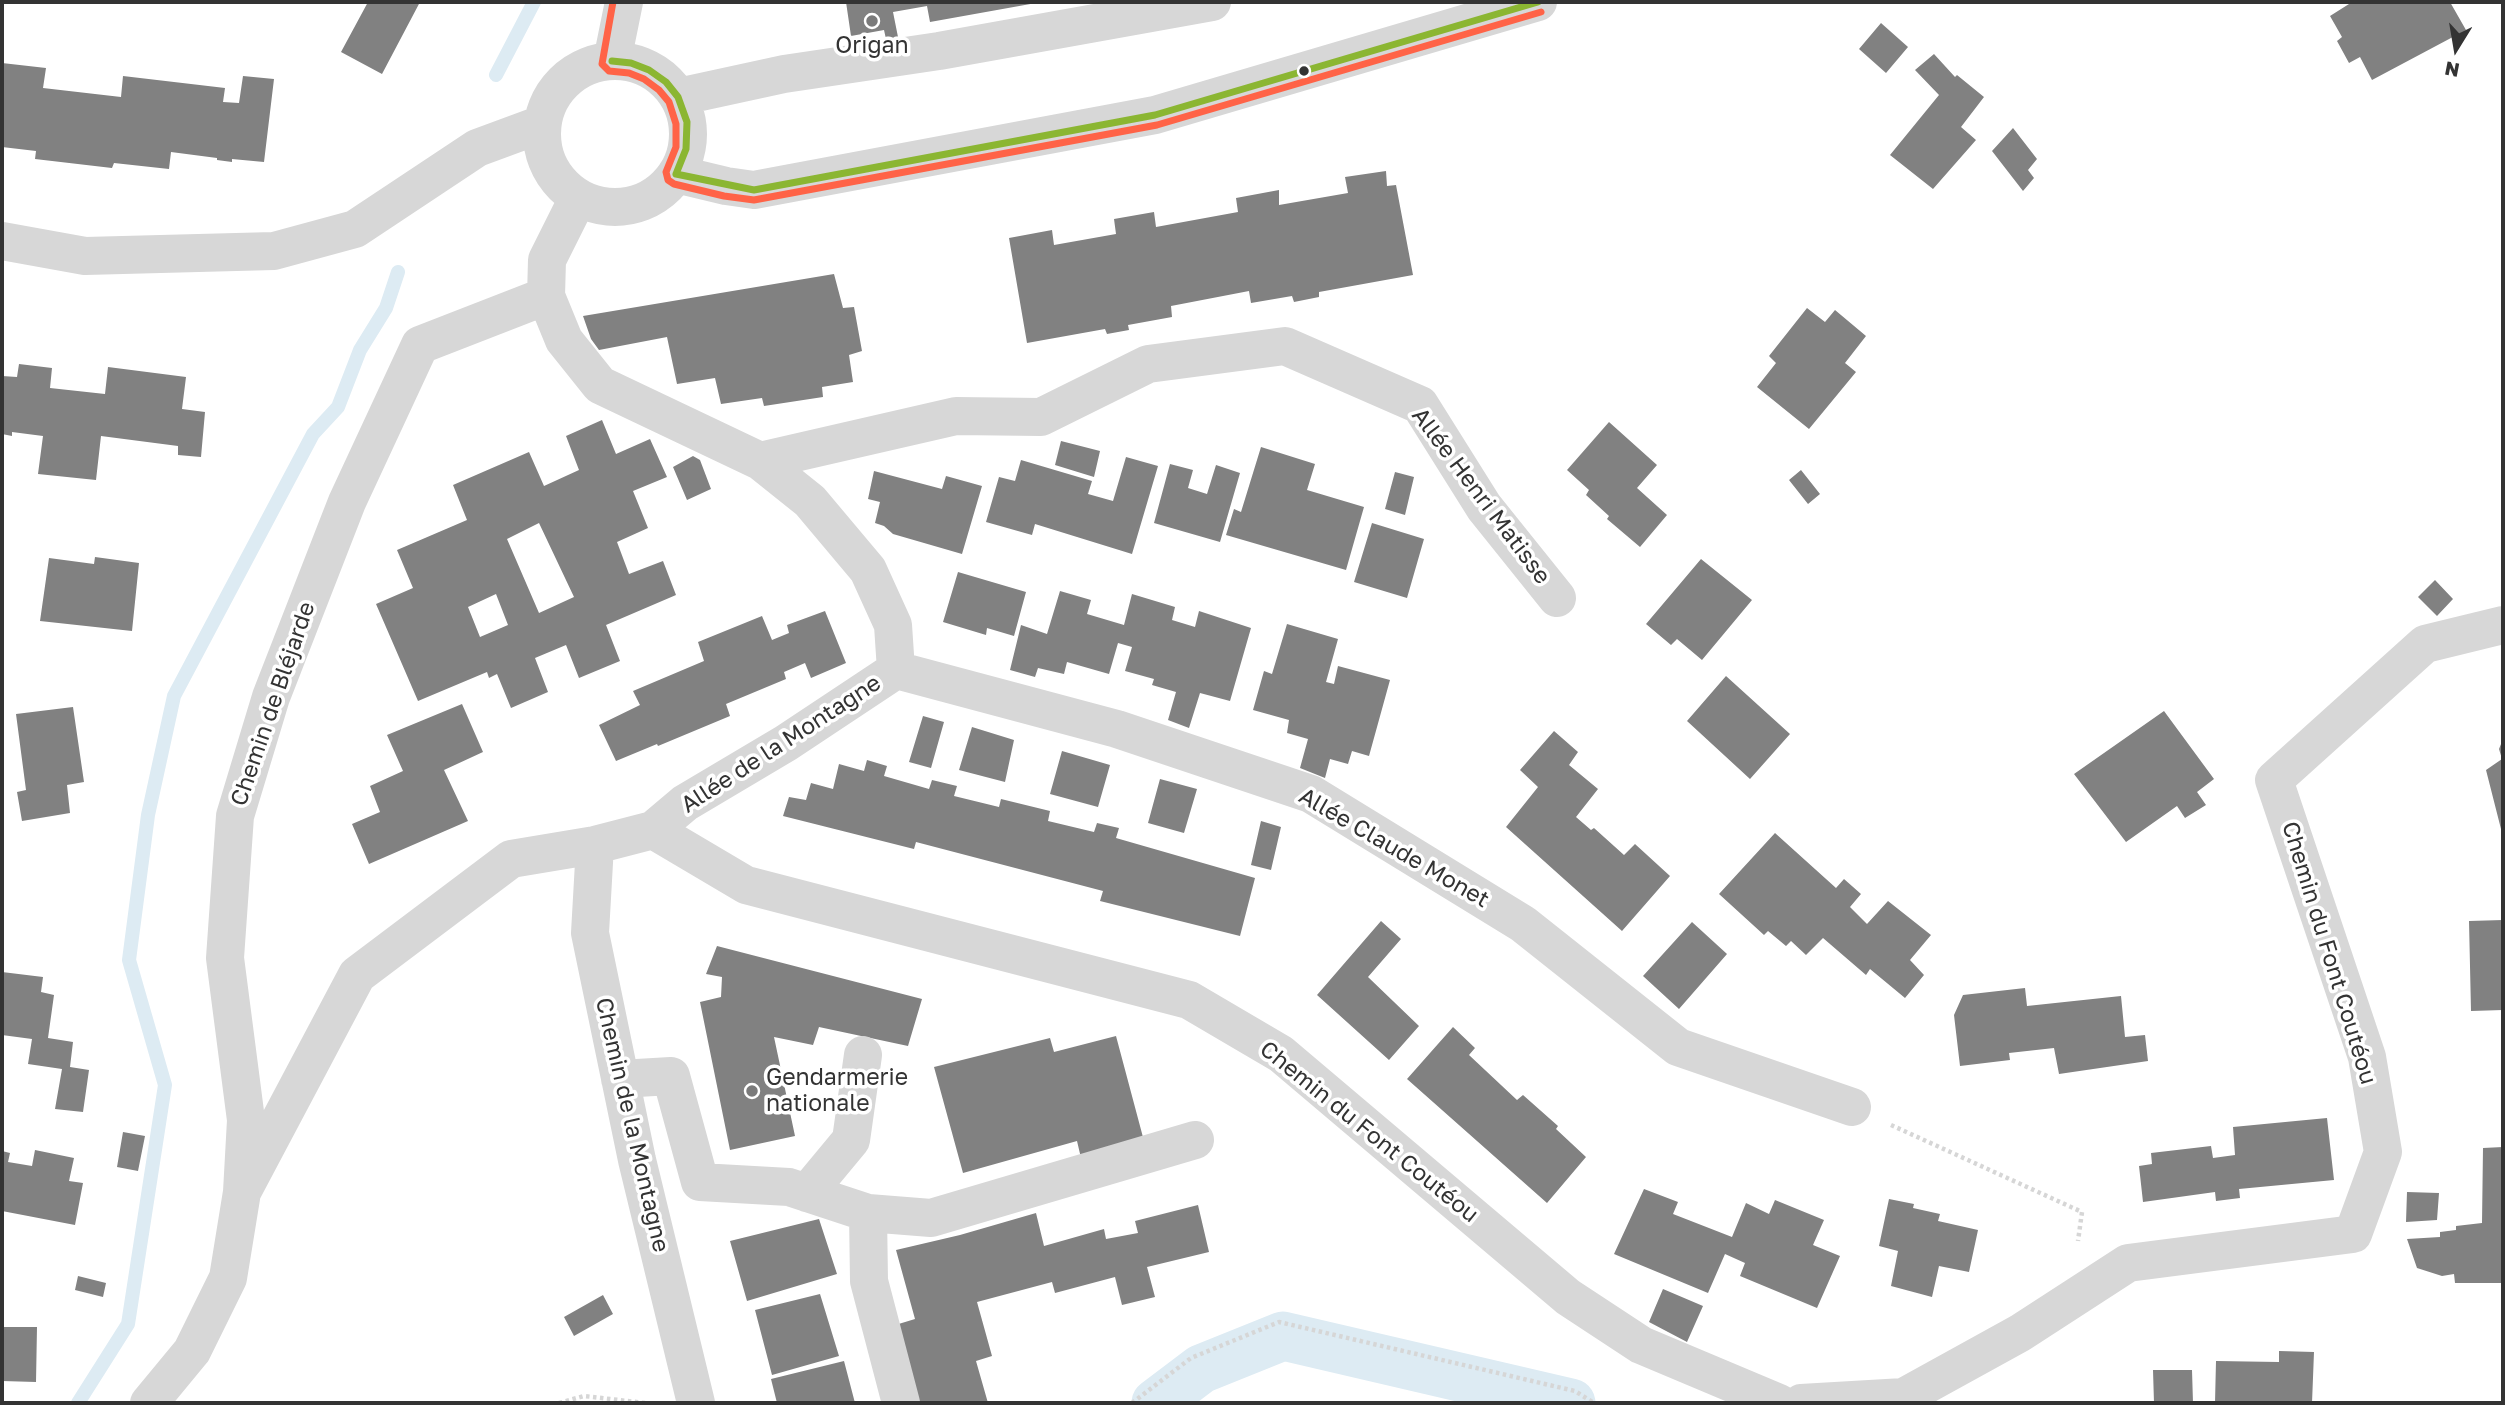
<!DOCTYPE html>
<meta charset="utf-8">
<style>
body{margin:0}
#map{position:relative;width:2505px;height:1405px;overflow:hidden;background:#fff;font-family:"Golos Text",sans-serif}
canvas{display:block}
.frame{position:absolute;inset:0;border:4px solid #333;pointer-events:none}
.north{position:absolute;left:2421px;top:14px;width:70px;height:70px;-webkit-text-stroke:5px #fff;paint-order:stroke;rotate:191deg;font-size:19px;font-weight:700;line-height:28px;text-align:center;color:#333}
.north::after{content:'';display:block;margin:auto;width:24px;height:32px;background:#333;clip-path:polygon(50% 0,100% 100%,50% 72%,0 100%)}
</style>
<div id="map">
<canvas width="2505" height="1405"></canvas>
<div class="frame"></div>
<div class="north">N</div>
</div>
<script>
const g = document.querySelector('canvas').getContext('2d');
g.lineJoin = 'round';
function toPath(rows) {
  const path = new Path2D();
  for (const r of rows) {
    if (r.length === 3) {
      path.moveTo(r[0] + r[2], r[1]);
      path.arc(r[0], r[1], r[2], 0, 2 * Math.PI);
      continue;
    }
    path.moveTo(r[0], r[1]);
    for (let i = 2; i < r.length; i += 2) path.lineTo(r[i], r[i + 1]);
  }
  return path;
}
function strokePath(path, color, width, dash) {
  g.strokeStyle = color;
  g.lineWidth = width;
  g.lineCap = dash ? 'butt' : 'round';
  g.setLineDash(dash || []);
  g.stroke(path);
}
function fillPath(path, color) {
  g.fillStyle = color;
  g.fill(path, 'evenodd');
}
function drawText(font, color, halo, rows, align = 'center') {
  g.font = font + ' "Golos Text",sans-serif';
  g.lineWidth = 7;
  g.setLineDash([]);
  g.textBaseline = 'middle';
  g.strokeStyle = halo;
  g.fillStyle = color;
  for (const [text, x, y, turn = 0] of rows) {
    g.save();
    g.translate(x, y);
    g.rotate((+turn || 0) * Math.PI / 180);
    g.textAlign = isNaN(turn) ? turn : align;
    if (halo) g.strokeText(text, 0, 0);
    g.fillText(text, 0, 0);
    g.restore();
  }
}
strokePath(toPath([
 [496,75,534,2],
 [78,1403,128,1324,165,1085,129,960,148,815,174,696,313,434,338,407,360,350,386,308,398,272]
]), '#ddebf3', 14);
strokePath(toPath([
 [1156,1403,1201,1369,1283,1336,1571,1403]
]), '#ddebf3', 49);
fillPath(toPath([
 [368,2,420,2,382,74,341,52],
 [846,2,1036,2,1036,3,930,22,927,6,893,12,898,37,886,39,884,30,851,36],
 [2349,2,2450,2,2466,30,2372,80,2360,57,2349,63,2337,41,2342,37,2330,16,2349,4],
 [1881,23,1908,47,1886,73,1859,49],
 [1934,54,1955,77,1957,75,1984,97,1961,127,1976,140,1933,189,1890,155,1939,95,1915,70],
 [2,63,46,68,43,88,121,97,123,76,225,88,223,102,239,103,243,76,274,79,264,162,232,159,232,162,217,160,217,158,171,152,169,169,114,163,112,168,35,159,36,151,2,147],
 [2013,128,2037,159,2028,170,2034,178,2023,191,1992,151],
 [1386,171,1387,186,1396,185,1413,275,1319,292,1319,297,1294,302,1292,296,1251,303,1249,291,1171,306,1172,317,1128,325,1129,330,1107,334,1105,329,1027,343,1009,238,1052,230,1054,245,1116,234,1114,219,1154,212,1156,227,1238,212,1236,198,1279,190,1279,205,1348,193,1345,177],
 [834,274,843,308,854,307,862,351,849,355,853,382,822,387,823,397,764,406,762,398,721,404,715,378,677,384,667,337,599,350,591,339,583,316],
 [1807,308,1825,322,1835,310,1866,336,1845,363,1856,372,1809,429,1757,387,1776,363,1769,356],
 [19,364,52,368,50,388,105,394,108,367,186,377,182,409,205,412,201,457,178,455,178,446,101,436,96,480,38,474,43,436,12,432,12,436,2,434,2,376,17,377],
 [602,420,616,454,650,439,667,477,633,491,648,528,617,542,629,574,663,561,676,595,606,625,620,661,579,678,566,645,535,658,548,692,511,708,497,674,489,678,487,672,418,701,376,604,413,588,397,550,467,520,453,485,529,452,544,486,579,470,566,436],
 [539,523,574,597,539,613,507,539],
 [496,594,508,625,480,637,468,607],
 [1609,422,1657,465,1637,488,1667,515,1640,547,1607,519,1609,516,1586,495,1589,490,1567,470],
 [1061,441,1100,451,1094,477,1055,465],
 [1261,447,1315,464,1307,490,1364,507,1346,570,1226,535,1234,509,1241,512],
 [693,456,700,460,711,489,687,500,673,467],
 [1126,457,1158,466,1132,554,1035,524,1032,535,986,522,999,477,1015,481,1021,460,1092,481,1088,494,1113,501],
 [1170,464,1193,470,1188,488,1207,494,1216,465,1240,473,1220,542,1154,523],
 [1801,470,1820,494,1808,504,1789,480],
 [874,471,942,489,946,476,982,486,962,554,893,534,884,526,875,523,880,502,868,499],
 [1395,472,1414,477,1405,515,1385,509],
 [1372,523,1424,539,1407,598,1354,582],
 [95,557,139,563,132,631,40,621,49,558,94,564],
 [1701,559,1752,600,1702,660,1677,639,1671,645,1646,624],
 [958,572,1026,592,1014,636,987,628,986,635,943,622],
 [2435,580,2453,599,2437,616,2418,597],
 [1060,591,1091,600,1087,614,1124,625,1132,594,1175,607,1172,620,1195,627,1199,611,1251,628,1230,701,1200,693,1189,728,1168,720,1176,692,1152,685,1154,679,1125,671,1132,647,1118,643,1109,674,1067,662,1064,674,1038,668,1035,677,1010,670,1021,625,1047,634],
 [825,611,846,663,811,678,805,663,784,672,786,679,726,704,730,716,658,746,657,744,616,761,599,725,640,705,633,691,704,661,698,642,762,616,772,640,789,633,787,625],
 [1287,624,1338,639,1326,682,1334,684,1338,666,1390,680,1369,756,1352,751,1348,764,1330,759,1325,778,1300,768,1308,739,1287,733,1289,720,1253,710,1264,671,1272,674],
 [1726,676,1790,734,1750,779,1687,721],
 [462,704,483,752,444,770,468,821,369,864,352,824,380,812,370,786,403,771,387,735],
 [73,707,84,782,67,785,70,813,22,821,17,792,26,790,16,714],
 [2164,711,2214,779,2197,792,2206,805,2185,818,2177,806,2126,842,2074,774],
 [923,716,944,722,931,768,909,762],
 [972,727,1014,740,1005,782,959,770],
 [1554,731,1578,752,1569,765,1598,789,1576,817,1591,830,1594,828,1624,855,1635,844,1670,876,1622,931,1506,827,1538,787,1520,770],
 [2503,739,2503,828,2501,829,2486,770,2502,759,2499,749],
 [1062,751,1110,765,1098,807,1050,794],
 [867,760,887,766,884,776,929,789,932,780,957,786,954,796,999,807,1001,799,1050,811,1048,821,1094,832,1097,823,1119,828,1116,838,1255,878,1240,936,1100,901,1103,891,916,842,914,849,783,816,789,797,806,800,811,783,833,789,839,764,864,771],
 [1160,779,1197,789,1184,833,1148,823],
 [1261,821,1281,827,1271,870,1251,865],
 [1775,833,1836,888,1844,879,1861,894,1850,907,1867,924,1888,901,1931,935,1910,960,1924,975,1905,998,1870,969,1866,975,1823,938,1806,955,1791,941,1786,946,1768,931,1764,935,1719,894],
 [2503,920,2503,1010,2471,1011,2469,921],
 [1381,921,1401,939,1368,977,1419,1026,1389,1060,1317,995],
 [1692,922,1727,954,1679,1009,1643,976],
 [717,946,922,999,908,1046,819,1027,813,1045,774,1037,795,1136,730,1150,700,1002,721,997,722,977,706,974],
 [2,972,43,977,41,992,54,995,48,1038,73,1042,70,1067,89,1070,83,1112,55,1109,62,1069,28,1064,32,1039,2,1035],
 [2025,988,2027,1006,2121,996,2125,1037,2145,1035,2148,1061,2059,1074,2054,1048,2009,1053,2010,1060,1960,1066,1954,1015,1963,995],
 [1453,1027,1475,1048,1469,1055,1517,1100,1523,1095,1558,1126,1556,1129,1586,1157,1547,1203,1407,1079],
 [1116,1036,1144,1141,1081,1158,1077,1141,963,1173,934,1067,1050,1038,1054,1052],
 [2327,1118,2334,1180,2239,1189,2240,1198,2216,1201,2215,1192,2143,1202,2139,1166,2152,1164,2151,1153,2211,1146,2213,1158,2235,1155,2233,1127],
 [123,1132,145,1136,138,1171,117,1167],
 [2503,1147,2503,1283,2455,1283,2454,1274,2442,1276,2417,1268,2407,1239,2440,1237,2440,1232,2456,1230,2456,1226,2482,1223,2483,1148],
 [35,1150,74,1158,69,1181,83,1183,75,1225,2,1211,2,1151,10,1153,8,1162,32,1166],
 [1644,1189,1678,1202,1673,1214,1732,1237,1746,1203,1769,1214,1775,1200,1824,1220,1813,1245,1840,1256,1817,1308,1740,1276,1745,1263,1725,1254,1708,1293,1614,1254],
 [2407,1192,2439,1193,2437,1220,2406,1222],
 [1889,1199,1914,1204,1913,1208,1940,1214,1938,1221,1978,1230,1969,1272,1939,1266,1932,1297,1891,1286,1898,1251,1879,1246],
 [1198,1205,1209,1252,1147,1267,1155,1297,1122,1305,1115,1277,1055,1293,1052,1282,977,1302,992,1356,976,1361,988,1403,914,1403,892,1326,915,1319,896,1250,960,1235,1036,1213,1044,1246,1104,1229,1106,1239,1138,1233,1135,1221],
 [819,1219,837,1274,747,1301,730,1241],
 [78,1276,106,1283,103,1297,75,1290],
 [1663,1289,1703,1306,1687,1342,1649,1322],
 [820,1294,839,1356,772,1375,755,1310],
 [603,1295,613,1314,574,1336,564,1317],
 [2,1327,37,1327,36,1382,2,1381],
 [2279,1351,2314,1352,2312,1403,2215,1403,2216,1361,2279,1362],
 [844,1361,855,1403,777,1403,771,1379],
 [2153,1370,2192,1370,2193,1403,2154,1403]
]), '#818181');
strokePath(toPath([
 [1891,1125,2082,1212,2078,1241],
 [559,1403,584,1396,645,1403],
 [1132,1403,1191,1358,1279,1322,1575,1391,1594,1403]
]), '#d6d6d6', 4.5, [3.5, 3.5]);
strokePath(toPath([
 [612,61,624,2],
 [615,134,73],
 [678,97,784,74,939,51,1212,2],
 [676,174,726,186,754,190,1155,115,1538,2],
 [2,241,85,256,274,251,355,229,477,148,542,124],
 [760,461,956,416,1041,417,1148,364,1285,346,1420,405,1484,507,1557,598],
 [896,670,1117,729,1311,794,1523,924,1678,1047,1852,1107],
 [653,830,746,885,1189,1000,1281,1054,1568,1297,1641,1345,1779,1403],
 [595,845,590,933,637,1160,696,1403],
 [620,1079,671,1076,700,1182,789,1187,868,1213,931,1218,1195,1140],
 [242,1192,357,975,511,859,595,845,653,830,685,803,786,743,896,670,893,625,868,570,810,501,760,461,600,385,564,340,546,296,547,260,578,198],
 [807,1193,851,1140,863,1055],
 [868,1213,869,1281,901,1403],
 [149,1403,192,1351,228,1278,242,1192,246,1120,225,958,235,816,271,697,347,502,420,345,546,296],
 [1801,1403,1904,1397,2020,1333,2128,1263,2353,1234,2383,1152,2367,1057,2274,780,2425,644,2503,625]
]), '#d7d7d7', 38);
strokePath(toPath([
 [612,61,631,63,649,70,666,82,678,97,687,122,686,149,676,174],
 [676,174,754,190,1155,115,1538,2]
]), '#8bb632', 7);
strokePath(toPath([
 [613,2,602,64,609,71,629,73,644,79,659,90,669,102,676,124,676,147,666,172,668,180,674,184,724,196,754,200,1157,125,1541,12]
]), '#ff6347', 7);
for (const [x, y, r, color] of [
 [872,21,7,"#7a7a7a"],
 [1304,71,6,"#333"],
 [752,1091,7,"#7a7a7a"]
]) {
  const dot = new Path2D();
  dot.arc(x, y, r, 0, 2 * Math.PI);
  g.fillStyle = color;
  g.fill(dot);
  strokePath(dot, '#fff', 2.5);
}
drawText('23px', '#333', '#fff', [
 ["Origan",872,46],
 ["Gendarmerie",766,1078,"left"],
 ["nationale",766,1104,"left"]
]);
drawText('23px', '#333', '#fff', [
 ["Allée Henri Matisse",1481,496,53],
 ["Chemin de Bléjarde",273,704,-71],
 ["Allée de la Montagne",781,744,-33],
 ["Allée Claude Monet",1394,848,30],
 ["Chemin du Font Coutéou",2329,953,73],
 ["Chemin de la Montagne",632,1125,77],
 ["Chemin du Font Coutéou",1369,1132,39]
]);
</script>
